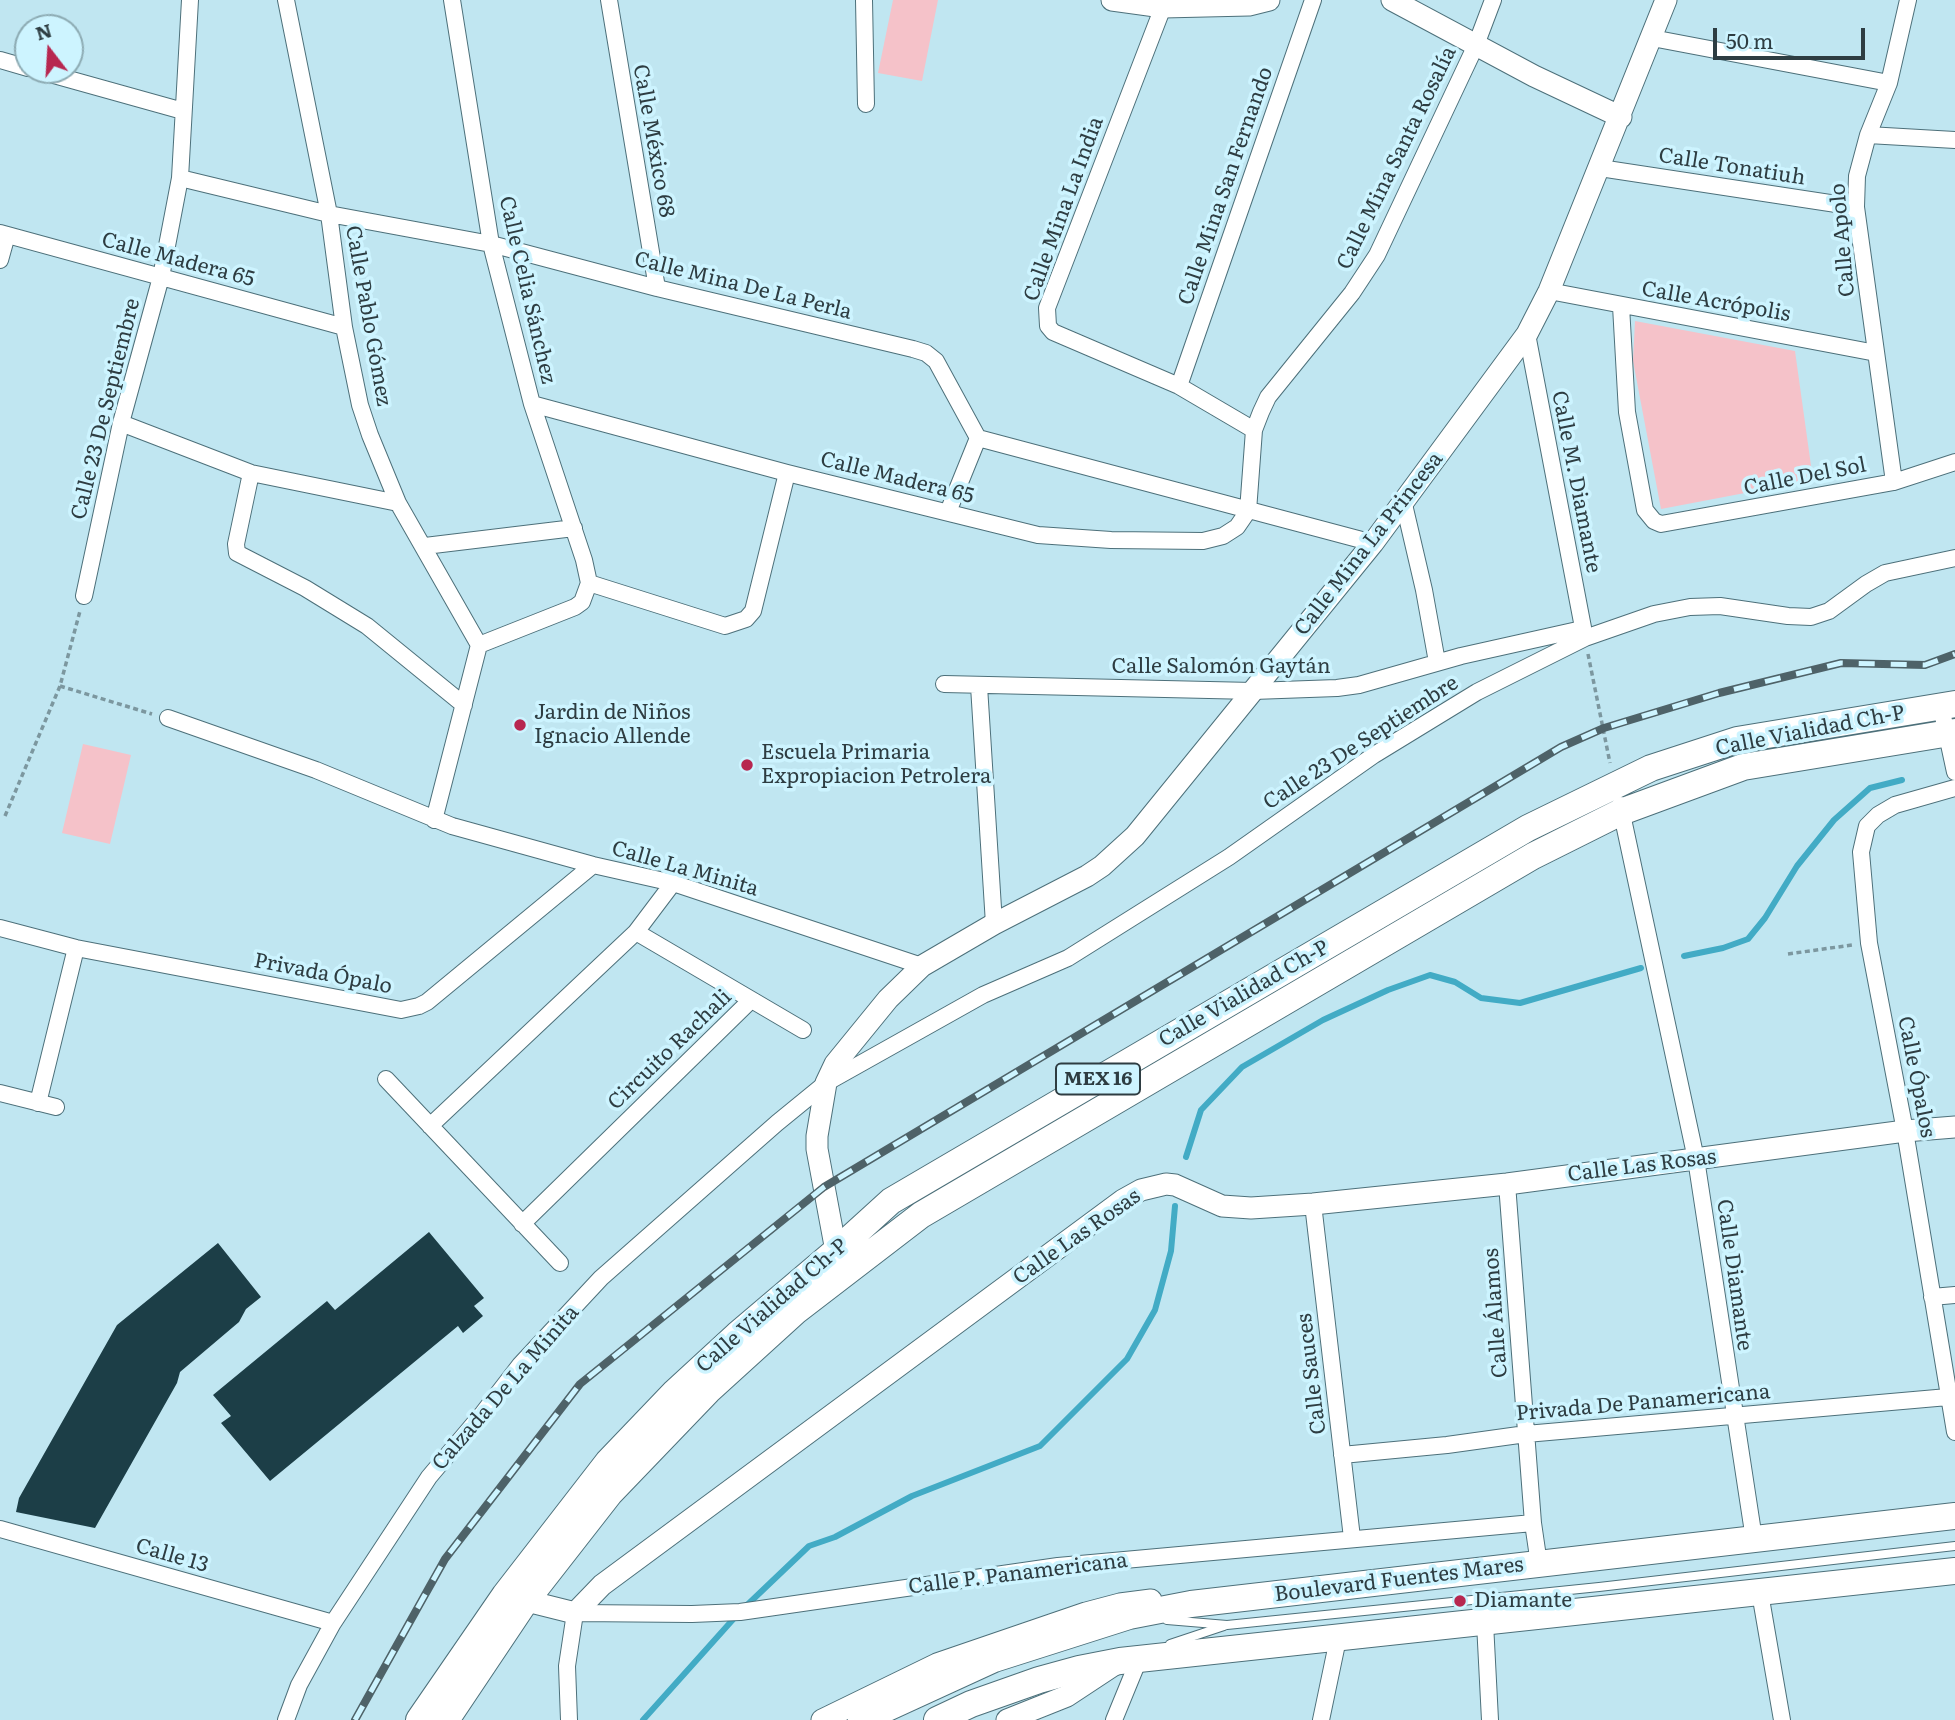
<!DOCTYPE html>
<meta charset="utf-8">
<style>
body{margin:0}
#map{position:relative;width:1955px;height:1720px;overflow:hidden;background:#c0e6f1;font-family:Literata,serif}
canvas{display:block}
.north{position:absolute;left:14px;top:14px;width:70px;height:70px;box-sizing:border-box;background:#cdf4ff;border:2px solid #8dabb3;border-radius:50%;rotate:343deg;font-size:19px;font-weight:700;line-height:28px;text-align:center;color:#2e3d42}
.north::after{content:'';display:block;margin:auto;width:24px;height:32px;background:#b72750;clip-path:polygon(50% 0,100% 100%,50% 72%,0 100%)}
.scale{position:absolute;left:1713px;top:28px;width:152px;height:32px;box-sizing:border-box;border:4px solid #2e3d42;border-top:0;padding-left:9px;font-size:21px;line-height:24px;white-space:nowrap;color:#2e3d42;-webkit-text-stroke:5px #cdf4ff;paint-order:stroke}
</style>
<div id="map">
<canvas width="1955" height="1720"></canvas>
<div class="north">N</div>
<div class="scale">50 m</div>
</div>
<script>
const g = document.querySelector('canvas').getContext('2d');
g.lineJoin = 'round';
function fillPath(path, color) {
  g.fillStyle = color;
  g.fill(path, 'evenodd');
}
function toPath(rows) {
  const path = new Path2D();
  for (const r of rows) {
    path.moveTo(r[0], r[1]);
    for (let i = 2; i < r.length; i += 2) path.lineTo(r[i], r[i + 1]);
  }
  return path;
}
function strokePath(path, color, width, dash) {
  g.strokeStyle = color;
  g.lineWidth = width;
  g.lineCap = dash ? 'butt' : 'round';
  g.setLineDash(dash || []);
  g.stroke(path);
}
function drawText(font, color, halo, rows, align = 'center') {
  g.font = font + ' Literata,serif';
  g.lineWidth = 7;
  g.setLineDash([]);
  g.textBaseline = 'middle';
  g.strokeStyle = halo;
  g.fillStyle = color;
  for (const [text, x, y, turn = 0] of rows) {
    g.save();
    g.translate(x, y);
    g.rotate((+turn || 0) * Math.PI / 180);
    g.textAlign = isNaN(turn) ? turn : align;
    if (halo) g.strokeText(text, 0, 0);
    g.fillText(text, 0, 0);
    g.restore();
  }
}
fillPath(toPath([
 [893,0,938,0,922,81,878,73],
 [1635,321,1795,351,1813,480,1661,509,1633,361],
 [83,744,131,755,110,844,62,833]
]), '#f5c2c9');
strokePath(toPath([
 [1684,956,1723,948,1748,939,1765,918,1797,866,1834,820,1870,788,1902,780],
 [1186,1157,1201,1110,1242,1067,1323,1020,1388,990,1430,975,1455,982,1481,998,1520,1003,1641,968],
 [745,1607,809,1546,835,1537,912,1496,1040,1446,1127,1359,1155,1310,1171,1251,1175,1206],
 [643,1720,737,1615]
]), '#42abc5', 6);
fillPath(toPath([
 [429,1232,484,1298,474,1306,483,1316,463,1333,458,1326,270,1481,221,1423,231,1416,213,1395,327,1301,335,1310],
 [218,1243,261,1297,246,1309,239,1322,180,1372,177,1383,95,1528,16,1512,19,1498,117,1325]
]), '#1c3e47');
const service = toPath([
 [1167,1620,1227,1625,1599,1587,1955,1546],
 [1170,1644,1224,1626]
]);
const minor = toPath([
 [286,0,329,214,344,327,360,405,370,435,398,503,479,645,434,820],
 [452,0,491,244,532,404,584,560,589,583],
 [609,0,657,288],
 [864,0,866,104],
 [1163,7,1047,308,1048,326,1053,332,1179,386,1254,430],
 [1652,38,1889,83],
 [0,60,28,68],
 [36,70,183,111],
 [1868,135,1955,140],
 [1600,168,1856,207],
 [180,178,329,214,491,244,657,288,913,349,926,353,936,361,978,438,1373,543],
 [0,233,344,327],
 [0,260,7,235],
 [1549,291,1876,353],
 [1621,306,1627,412,1645,510,1654,521,1661,524,1894,482,1955,462],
 [1527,334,1585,638],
 [1179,386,1313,0],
 [532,404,787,473,1038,535,1111,540,1203,541,1223,536,1237,527,1248,511,1254,430,1261,412,1268,397,1352,293,1377,255,1476,45,1493,0],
 [121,423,251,473,398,503],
 [251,473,236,544,237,553,305,588,367,626,464,705],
 [1894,482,1856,207,1857,176,1868,135,1889,83,1908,0],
 [1403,500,1424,590,1437,662],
 [948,512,978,438],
 [425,546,574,528],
 [84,596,121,423,161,277,180,178,190,0],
 [479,645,575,607,582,602,589,583,725,626,746,619,753,611,787,473],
 [944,684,1253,691,1337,688,1359,685,1461,656,1582,629],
 [979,686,994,924],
 [1941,707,1955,772],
 [168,718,316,770,452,826,593,865,673,883,922,966],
 [1955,788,1895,805,1878,815,1867,826,1861,852,1869,943,1905,1131,1955,1432],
 [1620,805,1696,1159,1754,1539],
 [0,928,76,948,401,1010,419,1006,427,1002,593,865],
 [636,932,803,1030],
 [386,1079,560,1263],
 [0,1093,56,1107],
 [38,1103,76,948],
 [430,1126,636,932,673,883],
 [1507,1184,1533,1523,1539,1564],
 [1313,1204,1352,1538],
 [522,1224,751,1000],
 [1932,1297,1955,1295],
 [1342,1455,1447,1445,1526,1434,1948,1397],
 [0,1529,333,1623],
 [1760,1593,1782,1720],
 [1485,1623,1490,1720],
 [286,1720,299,1685,333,1623,429,1477,483,1413,520,1365,601,1278,777,1123,826,1083,983,995,1068,958,1229,857,1374,755,1477,692,1585,638,1654,614,1690,607,1720,606,1788,616,1811,617,1829,611,1866,584,1885,573,1955,558],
 [569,1720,567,1666,575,1613,692,1614,740,1612,1058,1566,1533,1523],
 [1114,1720,1139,1659],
 [1321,1720,1338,1639]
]);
const tertiary = toPath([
 [1112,0,1163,7,1249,5,1269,0],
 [1392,0,1534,76,1621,117],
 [841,1260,836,1251,817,1149,817,1136,826,1083,835,1064,888,999,922,966,994,924,1087,876,1102,866,1135,836,1373,543,1527,334,1549,291,1666,0],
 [511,1597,575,1613,602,1585,1123,1200,1141,1190,1166,1184,1175,1185,1222,1206,1251,1208,1313,1204,1507,1184,1905,1131,1955,1127],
 [822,1720,937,1664,1086,1613,1120,1604,1151,1600],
 [1007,1720,1067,1696,1117,1663]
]);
const primary = toPath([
 [419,1720,505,1595,608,1462,675,1392,737,1335,836,1251,891,1201,1528,828,1651,768,1737,740,1955,704],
 [446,1720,525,1602,610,1493,708,1391,796,1311,921,1215,1533,856,1621,812,1743,767,1955,732],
 [861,1720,994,1659,1129,1616,1191,1604,1955,1516],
 [937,1720,971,1704,1039,1680,1079,1669,1120,1661,1955,1571]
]);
strokePath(service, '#4d707a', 10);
strokePath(minor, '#4d707a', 18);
strokePath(tertiary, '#4d707a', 23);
strokePath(primary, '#4d707a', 28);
strokePath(toPath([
 [1588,654,1610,763],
 [60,686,152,714],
 [5,816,60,686,80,611],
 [1788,954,1852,945]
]), '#7c979f', 3.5, [5, 3.5]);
strokePath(service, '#fff', 8);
strokePath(minor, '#fff', 16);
strokePath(tertiary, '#fff', 21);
strokePath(primary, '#fff', 26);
const rail = toPath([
 [355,1720,445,1559,580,1384,824,1187,1561,747,1604,728,1719,693,1841,663,1925,665,1955,654]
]);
strokePath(rail, '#4e6268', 8);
strokePath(rail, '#cdf4ff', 5, [16]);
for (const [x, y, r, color] of [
 [520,725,7,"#b72750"],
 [747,765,7,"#b72750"],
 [1460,1601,7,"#b72750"]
]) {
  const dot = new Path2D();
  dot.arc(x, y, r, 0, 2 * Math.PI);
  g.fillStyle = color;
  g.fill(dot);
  strokePath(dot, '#cdf4ff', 2.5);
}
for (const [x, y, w] of [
 [1098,1079,84]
]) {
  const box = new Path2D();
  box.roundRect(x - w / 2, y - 15.5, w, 31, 5);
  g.fillStyle = '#cdf4ff';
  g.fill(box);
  strokePath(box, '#2e3d42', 2);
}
drawText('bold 19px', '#2e3d42', null, [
 ["MEX 16",1098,1079]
]);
drawText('21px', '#2e3d42', '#cdf4ff', [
 ["Calle México 68",653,141,80],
 ["Calle Mina Santa Rosalía",1397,158,-64],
 ["Calle Tonatiuh",1732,167,9],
 ["Calle Mina San Fernando",1226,186,-71],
 ["Calle Mina La India",1064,209,-70],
 ["Calle Apolo",1843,240,-95],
 ["Calle Madera 65",178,260,15],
 ["Calle Mina De La Perla",743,286,14],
 ["Calle Celia Sánchez",527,290,77],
 ["Calle Acrópolis",1716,302,10],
 ["Calle Pablo Gómez",368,316,80],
 ["Calle 23 De Septiembre",106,409,-76],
 ["Calle Del Sol",1805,477,-11],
 ["Calle Madera 65",897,478,14],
 ["Calle M. Diamante",1576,482,79],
 ["Calle Mina La Princesa",1369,544,-52],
 ["Calle Salomón Gaytán",1221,667],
 ["Calle Vialidad Ch-P",1810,731,-11],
 ["Calle 23 De Septiembre",1361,743,-33],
 ["Calle La Minita",685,869,16],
 ["Privada Ópalo",323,974,11],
 ["Calle Vialidad Ch-P",1244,994,-30],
 ["Circuito Rachali",670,1050,-44],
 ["Calle Ópalos",1916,1077,79],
 ["Calle Las Rosas",1642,1166,-7],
 ["Calle Las Rosas",1077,1237,-35],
 ["Calle Diamante",1734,1275,82],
 ["Calle Vialidad Ch-P",772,1306,-41],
 ["Calle Álamos",1496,1313,-94],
 ["Calle Sauces",1312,1374,-97],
 ["Calzada De La Minita",506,1388,-49],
 ["Privada De Panamericana",1643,1403,-5],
 ["Calle 13",172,1556,16],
 ["Calle P. Panamericana",1018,1574,-7],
 ["Boulevard Fuentes Mares",1399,1580,-7]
]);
drawText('21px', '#2e3d42', '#cdf4ff', [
 ["Jardin de Niños",534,713],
 ["Ignacio Allende",534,737],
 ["Escuela Primaria",761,753],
 ["Expropiacion Petrolera",761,777],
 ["Diamante",1474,1601]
], 'left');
</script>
